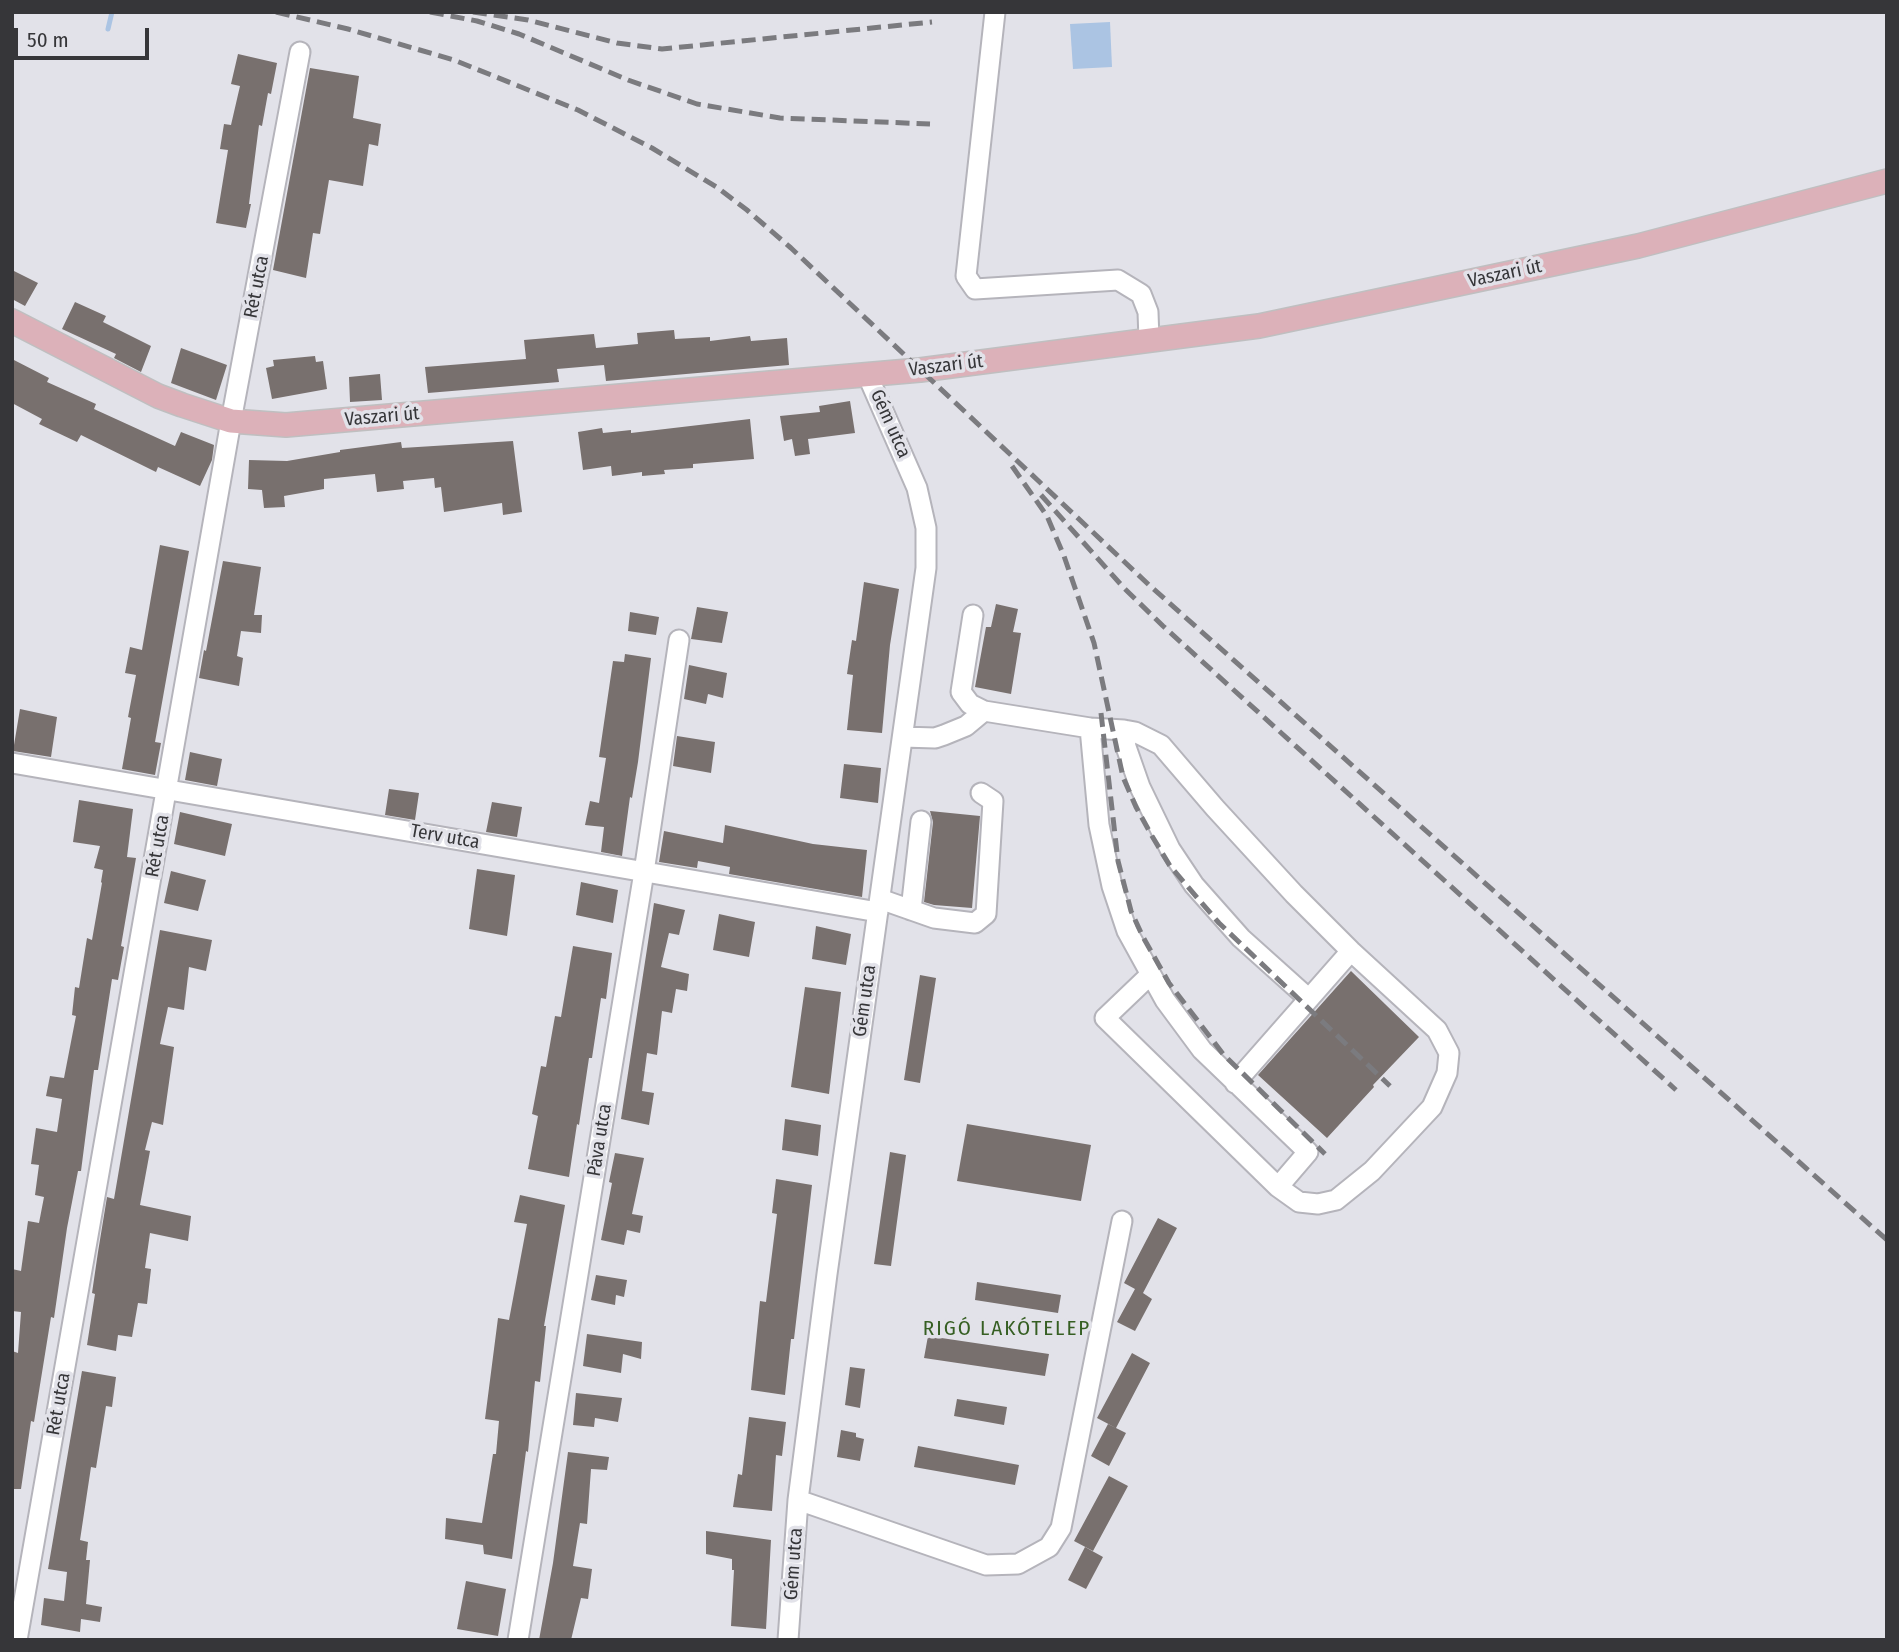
<!DOCTYPE html>
<meta charset="utf-8">
<style>
body{margin:0}
#map{position:relative;width:1899px;height:1652px;overflow:hidden;background:#e2e2e9;font-family:"Fira Sans Condensed",sans-serif}
canvas{display:block}
.frame{position:absolute;inset:0;border:14px solid #363639;pointer-events:none}
.scale{position:absolute;left:14px;top:28px;width:135px;height:32px;box-sizing:border-box;border:4px solid #363639;border-top:0;padding-left:9px;font-size:21px;line-height:24px;white-space:nowrap;color:#363639;-webkit-text-stroke:5px #e2e2e9;paint-order:stroke}
</style>
<div id="map">
<canvas width="1899" height="1652"></canvas>
<div class="frame"></div>
<div class="scale">50 m</div>
</div>
<script>
const g = document.querySelector('canvas').getContext('2d');
g.lineJoin = 'round';
function fillPath(path, color) {
  g.fillStyle = color;
  g.fill(path, 'evenodd');
}
function toPath(rows) {
  const path = new Path2D();
  for (const r of rows) {
    path.moveTo(r[0], r[1]);
    for (let i = 2; i < r.length; i += 2) path.lineTo(r[i], r[i + 1]);
  }
  return path;
}
function strokePath(path, color, width, dash) {
  g.strokeStyle = color;
  g.lineWidth = width;
  g.lineCap = dash ? 'butt' : 'round';
  g.setLineDash(dash || []);
  g.stroke(path);
}
function drawText(font, color, halo, rows, align = 'center') {
  g.font = font + ' "Fira Sans Condensed",sans-serif';
  g.lineWidth = 7;
  g.setLineDash([]);
  g.textBaseline = 'middle';
  g.strokeStyle = halo;
  g.fillStyle = color;
  for (const [text, x, y, turn = 0] of rows) {
    g.save();
    g.translate(x, y);
    g.rotate((+turn || 0) * Math.PI / 180);
    g.textAlign = isNaN(turn) ? turn : align;
    if (halo) g.strokeText(text, 0, 0);
    g.fillText(text, 0, 0);
    g.restore();
  }
}
fillPath(toPath([
 [1110,22,1112,67,1073,69,1070,24]
]), '#abc4e3');
strokePath(toPath([
 [108,29,112,12]
]), '#abc4e3', 5);
fillPath(toPath([
 [238,54,277,63,271,94,268,93,262,126,259,125,249,204,251,204,246,228,216,223,228,150,220,149,224,124,231,125,240,86,231,84],
 [310,68,359,76,353,118,381,124,378,146,369,144,363,186,329,180,320,234,313,233,306,278,273,270],
 [12,270,38,283,25,306,12,299],
 [75,302,106,316,103,322,151,346,141,372,114,358,116,354,62,329],
 [674,330,675,339,710,337,710,341,750,336,751,341,787,338,789,365,606,381,604,365,557,369,559,382,428,393,425,367,526,359,524,340,594,334,596,348,638,344,637,333],
 [181,348,227,365,216,400,171,383],
 [315,356,316,362,323,361,327,389,272,399,266,368,274,366,273,360],
 [12,359,49,378,47,382,96,404,94,409,175,446,181,432,214,445,212,460,200,486,158,467,156,472,81,435,77,442,39,424,42,419,12,403],
 [380,374,382,400,350,402,349,377],
 [850,401,855,433,808,439,810,454,795,456,792,439,784,441,780,416,820,412,819,406],
 [750,419,754,459,693,464,693,468,664,470,665,474,642,476,642,472,612,476,611,466,583,470,578,432,602,428,603,433,631,430,631,433],
 [513,441,522,512,503,515,502,503,444,512,441,487,435,488,434,478,403,481,404,489,377,492,375,474,324,479,324,489,284,496,285,507,264,508,262,490,248,489,249,460,287,461,340,452,340,450,401,442,402,448],
 [160,545,189,551,155,742,161,743,155,775,122,769,131,718,128,717,136,675,125,673,130,647,142,650],
 [223,561,261,567,254,615,262,615,261,633,241,631,237,656,243,658,239,686,199,678,204,650,206,651],
 [864,582,899,589,890,645,882,733,847,730,853,675,847,674,852,640,856,641],
 [996,604,1018,609,1013,632,1021,633,1011,694,975,687,986,627,991,627],
 [697,607,728,612,722,643,691,639],
 [630,612,659,617,656,635,628,631],
 [625,654,651,658,638,762,632,798,630,797,622,856,601,852,604,827,585,825,590,801,599,803,606,758,599,757,613,661,624,662],
 [689,665,727,673,723,698,708,694,706,704,684,699],
 [20,709,57,717,51,757,13,751],
 [677,736,715,742,711,773,673,766],
 [190,752,222,759,217,786,185,780],
 [844,764,881,768,878,803,840,798],
 [389,789,419,793,415,820,385,815],
 [79,800,133,809,127,857,136,858,121,946,124,947,118,980,112,979,98,1070,94,1070,81,1171,78,1171,67,1228,54,1318,51,1317,34,1422,31,1421,21,1489,12,1489,12,1351,18,1353,21,1312,12,1311,12,1269,21,1271,28,1221,39,1223,44,1197,35,1195,39,1165,31,1164,36,1128,57,1132,62,1099,46,1096,50,1076,64,1078,76,1016,72,1015,75,987,79,988,87,938,92,940,102,883,101,882,103,870,94,868,100,846,73,842],
 [492,802,522,807,517,837,486,832],
 [930,811,980,816,972,908,934,905,924,902,933,822],
 [180,812,232,824,225,856,174,844],
 [725,825,813,844,867,850,862,897,729,874,730,867,698,861,697,868,659,862,664,831,723,843],
 [477,869,515,875,507,936,469,929],
 [171,871,206,880,198,911,164,903],
 [581,882,618,890,613,923,576,915],
 [654,903,685,910,679,935,669,933,661,967,689,974,687,991,676,989,672,1013,662,1011,657,1055,647,1053,642,1091,654,1093,649,1125,621,1119],
 [719,914,755,922,749,957,713,950],
 [816,926,851,934,846,965,812,959],
 [160,930,212,940,206,971,189,967,184,1010,168,1007,160,1044,174,1047,163,1125,152,1122,145,1150,150,1151,140,1205,191,1216,188,1241,150,1233,145,1268,151,1269,147,1304,138,1303,132,1337,118,1335,116,1351,87,1345,95,1294,92,1293,98,1252,107,1197,114,1199],
 [573,946,612,953,606,999,601,998,592,1058,589,1058,579,1125,577,1124,569,1177,528,1169,538,1116,532,1114,541,1066,546,1067,555,1016,561,1017],
 [1351,971,1419,1037,1373,1085,1374,1087,1327,1138,1258,1075],
 [920,975,936,978,920,1083,904,1080],
 [805,987,841,992,829,1094,791,1087],
 [785,1119,821,1125,818,1156,782,1150],
 [967,1124,1091,1145,1081,1201,957,1181],
 [890,1152,906,1155,891,1266,874,1264],
 [615,1153,644,1158,632,1214,643,1216,640,1233,627,1230,624,1245,601,1240,612,1183,609,1182],
 [776,1179,812,1185,794,1339,791,1339,785,1395,751,1390,760,1301,766,1302,777,1214,772,1213],
 [520,1195,565,1205,544,1326,546,1326,540,1382,535,1381,528,1452,526,1451,512,1559,484,1554,483,1545,445,1539,446,1518,482,1523,493,1454,496,1454,499,1421,485,1419,498,1318,509,1320,527,1224,514,1222],
 [1158,1218,1177,1228,1143,1293,1152,1299,1135,1331,1117,1322,1135,1289,1124,1283],
 [596,1275,627,1280,624,1297,616,1295,615,1305,591,1300],
 [977,1282,1061,1295,1058,1313,975,1300],
 [587,1334,642,1342,641,1359,623,1354,621,1373,583,1366],
 [928,1336,1049,1354,1045,1376,924,1358],
 [1132,1353,1150,1363,1116,1428,1097,1418],
 [850,1367,865,1369,860,1408,845,1405],
 [82,1371,116,1377,112,1407,106,1406,96,1468,91,1467,80,1540,88,1542,86,1560,90,1560,86,1604,102,1607,100,1622,81,1619,80,1632,41,1625,44,1598,64,1601,67,1572,48,1569],
 [576,1393,622,1398,618,1422,595,1418,594,1427,573,1425],
 [957,1399,1007,1407,1004,1425,954,1416],
 [749,1417,786,1422,782,1456,776,1455,772,1511,733,1507,738,1474,742,1475],
 [1108,1424,1126,1433,1109,1466,1091,1456],
 [841,1430,856,1433,856,1437,864,1439,860,1461,837,1457],
 [918,1446,1019,1465,1015,1485,914,1467],
 [568,1452,609,1457,607,1470,591,1469,587,1524,580,1523,573,1566,592,1569,588,1599,581,1598,571,1640,539,1640,553,1563],
 [1109,1476,1128,1486,1093,1551,1074,1541],
 [706,1531,771,1540,766,1629,731,1626,734,1570,732,1570,732,1559,706,1554],
 [1085,1547,1103,1557,1086,1589,1068,1580],
 [466,1581,506,1589,498,1636,457,1629]
]), '#78706e');
const minor = toPath([
 [995,12,966,276,975,289,1118,280,1141,294,1148,312,1149,340],
 [973,615,961,692,970,704,984,711],
 [1090,728,1099,825,1112,886,1127,931,1165,1000,1202,1050,1308,1152,1278,1187],
 [1124,730,1126,747,1140,787,1170,849,1194,885,1241,938,1309,999],
 [903,737,935,738,944,735,966,726,984,711,1090,728,1124,730,1135,732,1161,745,1215,808,1294,894,1351,951,1437,1030,1449,1053,1447,1073,1432,1107,1372,1171,1336,1200,1318,1204,1299,1202,1278,1187,1105,1018,1150,975],
 [12,763,878,912],
 [880,899,934,918,975,923,986,914,993,801,981,793],
 [911,910,921,821],
 [1235,1083,1351,951],
 [798,1500,986,1565,1018,1564,1049,1547,1061,1528,1122,1221],
 [17,1640,231,421,300,52],
 [518,1640,644,872,679,640],
 [788,1640,798,1500,827,1274,926,568,926,528,917,488,867,374]
]);
const major = toPath([
 [12,321,158,396,182,405,231,421,286,425,920,370,1259,326,1638,246,1887,181]
]);
strokePath(minor, '#b5b4bb', 23);
strokePath(major, '#bfbfc0', 26);
strokePath(minor, '#fff', 19);
strokePath(major, '#dcb1b9', 23);
strokePath(toPath([
 [276,12,348,29,454,60,578,110,652,148,718,188,747,210,791,248,1149,585,1887,1240],
 [430,12,477,21,519,34,628,80,697,104,780,118,930,124],
 [473,12,528,20,617,43,662,49,932,22],
 [1012,466,1047,516,1064,556,1094,643,1123,777,1136,807,1152,836,1170,866,1219,923,1390,1086],
 [1041,495,1124,588,1163,626,1676,1090],
 [1101,713,1118,861,1131,911,1143,937,1169,983,1223,1054,1325,1154]
]), '#7b7b7f', 5, [14, 7]);
drawText('19px', '#363639', '#e2e2e9', [
 ["Vaszari út",1505,274,-12],
 ["Rét utca",257,287,-79],
 ["Vaszari út",946,366,-7],
 ["Vaszari út",382,417,-5],
 ["Gém utca",890,424,66],
 ["Terv utca",445,837,10],
 ["Rét utca",158,846,-80],
 ["Gém utca",865,1001,-82],
 ["Páva utca",600,1140,-81],
 ["Rét utca",59,1404,-80],
 ["Gém utca",794,1564,-86]
]);
g.letterSpacing = '2px';
drawText('21px', '#365f23', '#e2e2e9', [
 ["RIGÓ LAKÓTELEP",1007,1329]
]);
g.letterSpacing = '0px';
</script>
